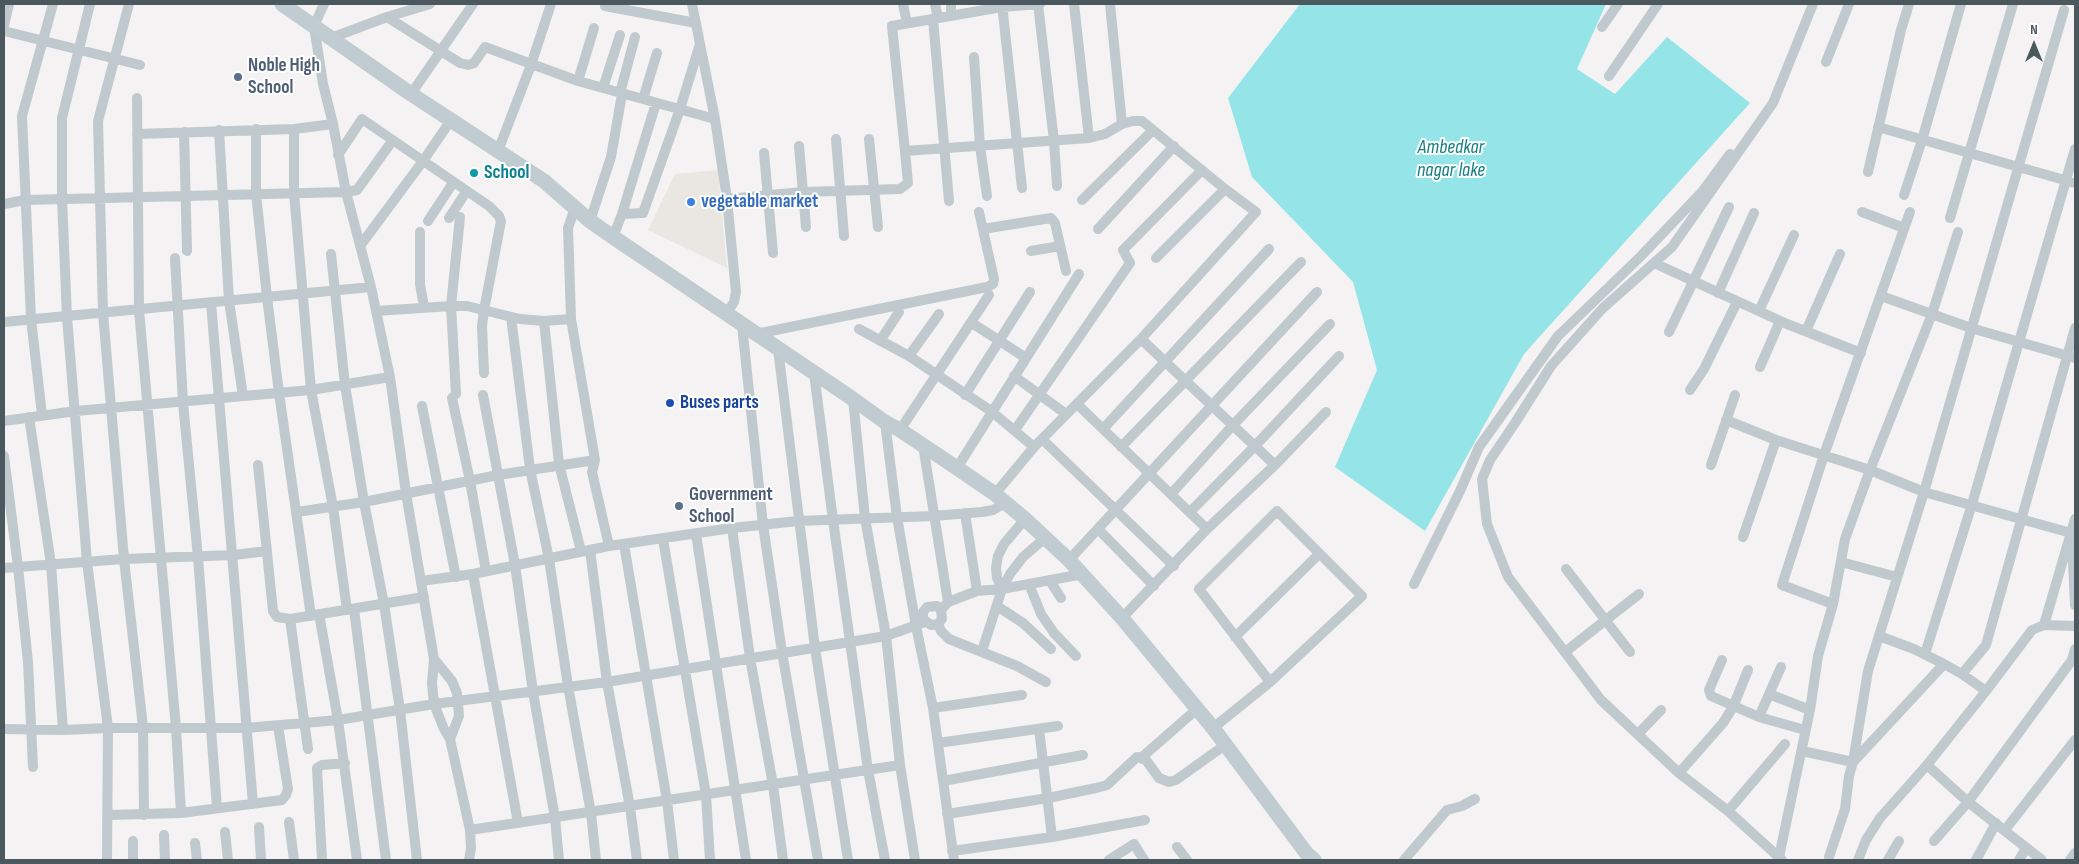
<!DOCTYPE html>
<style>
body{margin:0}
#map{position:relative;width:2079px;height:864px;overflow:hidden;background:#f4f2f3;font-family:"Sofia Sans Condensed",sans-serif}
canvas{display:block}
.frame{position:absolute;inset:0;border:5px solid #4b595f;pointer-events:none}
.north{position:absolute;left:2009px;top:20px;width:50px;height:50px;-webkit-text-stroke:4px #fff;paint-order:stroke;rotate:0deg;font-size:14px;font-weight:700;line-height:20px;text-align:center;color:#4b595f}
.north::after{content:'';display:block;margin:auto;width:18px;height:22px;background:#4b595f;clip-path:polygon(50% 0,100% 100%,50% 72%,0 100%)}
</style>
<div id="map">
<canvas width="2079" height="864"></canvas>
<div class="frame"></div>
<div class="north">N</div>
</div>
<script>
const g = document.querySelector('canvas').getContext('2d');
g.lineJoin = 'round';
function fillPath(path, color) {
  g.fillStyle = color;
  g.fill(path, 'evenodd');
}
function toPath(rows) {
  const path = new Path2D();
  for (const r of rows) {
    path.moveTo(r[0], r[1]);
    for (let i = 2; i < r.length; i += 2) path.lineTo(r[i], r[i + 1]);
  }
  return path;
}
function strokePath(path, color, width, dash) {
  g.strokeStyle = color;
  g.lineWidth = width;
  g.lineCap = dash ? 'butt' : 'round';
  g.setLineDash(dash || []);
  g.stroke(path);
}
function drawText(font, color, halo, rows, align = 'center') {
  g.font = font + ' "Sofia Sans Condensed",sans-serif';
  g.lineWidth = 4;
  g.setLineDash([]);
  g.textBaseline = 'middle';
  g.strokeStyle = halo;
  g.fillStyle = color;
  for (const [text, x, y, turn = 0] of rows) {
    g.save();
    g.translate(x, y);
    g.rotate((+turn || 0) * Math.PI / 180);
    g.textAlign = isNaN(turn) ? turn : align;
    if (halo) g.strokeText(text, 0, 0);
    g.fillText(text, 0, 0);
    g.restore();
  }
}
fillPath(toPath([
 [718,170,727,268,648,230,675,174]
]), '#eae6e1');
fillPath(toPath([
 [1300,4,1606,4,1577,69,1615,94,1667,37,1750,103,1524,354,1425,531,1335,467,1377,370,1353,282,1252,177,1228,98]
]), '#95e5e8');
strokePath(toPath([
 [90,4,62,118,62,199,67,317,87,562,108,728,107,860],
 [129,4,98,121,103,313,124,559,143,727,144,815],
 [324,4,314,26,323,84,333,124,346,192,371,287,390,377,406,493,434,659,432,683,434,704,444,729,450,739,459,716,457,693,452,681,434,659],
 [692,4,715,119,727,199,736,292,734,302,726,314],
 [903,4,907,23],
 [935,4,938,18],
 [951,4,951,16],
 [1002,4,1022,188],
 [1038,4,1054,141,1057,186],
 [1074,4,1089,138],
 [1110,4,1122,124],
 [605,6,696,23],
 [387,17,460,63,468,65,474,63,485,47,578,81,715,119],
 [933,19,949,201],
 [4,25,9,4],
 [1602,27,1618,4],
 [4,31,140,65],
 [331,38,387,17,430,4],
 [974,57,980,146,987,196],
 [1826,62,1849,4],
 [1609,76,1658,4],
 [578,81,594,28],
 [603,88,620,35],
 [620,93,635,37],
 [411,94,473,4],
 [137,98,139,310,176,728,181,813],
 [643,99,657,53],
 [1878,127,2075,183],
 [256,129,256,194,267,297,279,393,311,616],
 [294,129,294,193,311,390,333,507,347,610],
 [219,130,229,301,243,396],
 [184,132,187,251],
 [137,134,294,129,333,124],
 [836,139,844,236],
 [869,139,878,227],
 [799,146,806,227],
 [498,151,531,65,551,4],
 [905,151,892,26,1002,7,1040,4],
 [764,153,773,253],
 [338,155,362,119,489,206,499,216,501,221,484,310,482,326,484,373],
 [1868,172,1901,30,1909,4],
 [1904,195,1922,140,1961,4],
 [727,199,803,192,900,189,908,183,905,151,1089,138,1105,134,1122,124,1133,121,1142,121,1225,189,1256,212,1141,339,1034,447,995,494],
 [1082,200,1153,130],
 [4,204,25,200,346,192,357,190,393,140],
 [575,208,568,228,571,319,595,460,592,472,609,546],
 [1862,212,1904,228],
 [622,214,643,213,680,109,700,44],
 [449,218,466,192],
 [1950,218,2013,4],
 [428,221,453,183],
 [590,221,611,157,622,94],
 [983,229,1051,218,1055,223,1066,271],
 [1098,229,1174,146],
 [420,232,420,284,424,307],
 [613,237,622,214,656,103],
 [360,246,423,161,451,120],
 [1031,251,1060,246],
 [331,254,345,385,364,502,384,604,400,710,417,860],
 [175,258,183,403,198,557,217,808],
 [1156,258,1225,189],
 [1654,263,1787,324,1861,353],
 [1718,293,1754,213],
 [1881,296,1971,328,2075,358],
 [211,303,253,804],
 [376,311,451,306,467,306,520,319,544,321,571,319],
 [1759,311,1794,235],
 [511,317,530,469,549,559,568,686,591,813,596,860],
 [544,321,559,464,581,551],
 [4,322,371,287],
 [972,323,1026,358],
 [742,325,763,525,782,652,818,860],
 [859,329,909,356,991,411,1034,447],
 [1806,331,1840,254],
 [1669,332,1729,207],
 [756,334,987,287,993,284,994,279,979,212],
 [1141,339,1275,465],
 [880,341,899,312],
 [778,349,815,648,848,860],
 [909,356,939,314],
 [1760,367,1780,321],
 [814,373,833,520,868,770,885,860],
 [1014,376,1066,414],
 [1690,390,1704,369,1737,302],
 [456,394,451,306,460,217],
 [483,395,515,565,533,692,555,818,559,860],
 [965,395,1030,292],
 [452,398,470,481,486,571],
 [853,399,865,518,886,636,900,765,915,860],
 [1077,404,1207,529],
 [422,406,456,577],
 [42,415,31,319,22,116,53,4],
 [29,417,51,564,63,730],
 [1726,420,1776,440,1870,470,1924,492,2071,533],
 [4,421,76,411,311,390,390,377],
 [885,422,897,517,916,626,933,708,954,860],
 [1103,429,1269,249],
 [900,430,989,295],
 [1015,430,1130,263,1123,250,1202,170],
 [1042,439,1174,566],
 [923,445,948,602],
 [1121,447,1301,262],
 [4,456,18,567,28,662,33,767],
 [258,465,273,611,277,617,290,619,424,597],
 [1711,465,1735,395],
 [957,468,1079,274],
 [1172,493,1233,425,1330,324],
 [297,512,364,502,498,475,595,460],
 [1190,512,1255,446,1339,356],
 [965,513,977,591],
 [732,528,750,658,773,785,783,860],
 [1098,529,1154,586],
 [696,534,746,860],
 [1743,537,1776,440],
 [663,539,706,795,710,860],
 [2072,541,2075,605],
 [624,544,667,801,674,860],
 [590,550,607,682,630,807,637,860],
 [1069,560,1317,292],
 [1841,562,1897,577],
 [4,568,124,559,234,555,267,551],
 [1566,569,1630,652],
 [473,574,518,823],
 [421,581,473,574,609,546,732,528,798,521,933,516,982,512,993,510,1005,503],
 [1050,581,1061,598],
 [1029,584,1041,614,1054,633,1076,656],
 [1414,584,1460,491,1479,447,1558,336,1640,257,1702,192,1730,154],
 [1002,589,997,578,996,568,998,556,1004,544,1025,519],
 [1833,604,1782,585,1824,455,1910,212],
 [997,606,1023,623,1051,649],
 [354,609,386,860],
 [941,610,937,606,927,607,923,612,923,619,931,625,938,624,942,619,941,610,948,602,977,591,1002,589,1083,574],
 [319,614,338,720,357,860],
 [1122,618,1207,529,1275,465,1326,412],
 [290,619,308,749],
 [938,624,941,631,949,639,1017,666,1046,682],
 [2044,625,2075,519],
 [1879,636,1914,649,1944,664],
 [1235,637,1319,554],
 [982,651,1002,589,1010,574,1023,557,1045,538],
 [1565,652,1639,594],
 [1925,654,1972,504,2075,149],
 [1722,660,1709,690,1711,696,1759,717,1805,730],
 [1962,674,1986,645,2075,328],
 [1769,694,1810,710],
 [933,708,1022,695],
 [1759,717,1781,667],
 [1213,728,1270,682,1362,596,1277,511,1199,589,1270,682],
 [4,729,63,730,108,728,246,728,338,720,434,704,607,682,886,636,925,622],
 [1039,729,1052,837],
 [1638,734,1661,710],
 [450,739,470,830,471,848,469,860],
 [938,743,1058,726],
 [1802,751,1853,762,1944,664,1962,674,1986,691],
 [1141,758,1197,709],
 [1927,765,1968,802,2042,860],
 [1679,773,1723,723,1733,707,1748,670],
 [943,781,1083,755],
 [1728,811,1785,744],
 [947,814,1048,798,1096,788,1107,785,1137,757,1146,760,1159,778,1169,782,1176,780,1225,745],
 [108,815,181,813,282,800,286,795,288,789,278,726],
 [289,822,294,860],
 [259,827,261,860],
 [470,830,900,765],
 [2005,830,2075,740],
 [225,832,228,860],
 [164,835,165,860],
 [133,841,133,860],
 [1934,841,1968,802,2072,660,2075,649],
 [195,843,197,860],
 [1177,847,1187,860],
 [952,851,1052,837,1145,820],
 [1779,857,1810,710,1818,656,1833,604,1845,539,1870,470,1932,314,1958,232],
 [1829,857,1845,809,1849,776,1853,762,1868,671,1924,492,2064,10],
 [322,860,317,768,322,765,345,763],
 [1109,860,1134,844,1144,860],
 [1404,860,1447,810,1462,806,1475,799],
 [1782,860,1728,811,1679,773,1601,700,1508,577,1487,524,1482,479,1490,460,1515,423,1551,366,1603,308,1672,247,1773,103,1813,4],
 [1858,860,1866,840,1880,818,1927,765,1986,691,2032,630,2044,625,2075,626],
 [1888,860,1899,841],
 [1976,860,1996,823],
 [2019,860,2026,848],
 [2070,860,2075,853]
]), '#bfc9ce', 10);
strokePath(toPath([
 [282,4,411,94,544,181,590,221,613,237,853,399,885,422,900,430,957,468,995,494,1025,519,1069,560,1122,618,1213,728,1307,854,1314,860]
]), '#c0ccd2', 15);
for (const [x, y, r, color] of [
 [238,77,5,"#5c6f8a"],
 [474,173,5,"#0f9aa8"],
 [691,202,5,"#3f7fe0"],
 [670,403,5,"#1a4fb4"],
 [679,506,5,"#5c6f8a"]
]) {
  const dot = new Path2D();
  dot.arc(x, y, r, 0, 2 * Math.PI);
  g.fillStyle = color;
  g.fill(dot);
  strokePath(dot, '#fff', 2);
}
drawText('bold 19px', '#4e5e75', '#fff', [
 ["Noble High",248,66],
 ["School",248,88],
 ["Government",689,495],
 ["School",689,517]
], 'left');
drawText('bold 19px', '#0d838f', '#fff', [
 ["School",484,173]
], 'left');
drawText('bold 19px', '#366cbe', '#fff', [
 ["vegetable market",701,202]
], 'left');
drawText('bold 19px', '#164399', '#fff', [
 ["Buses parts",680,403]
], 'left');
drawText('italic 20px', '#157e82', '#fff', [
 ["Ambedkar",1451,148],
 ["nagar lake",1451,171]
]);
</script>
